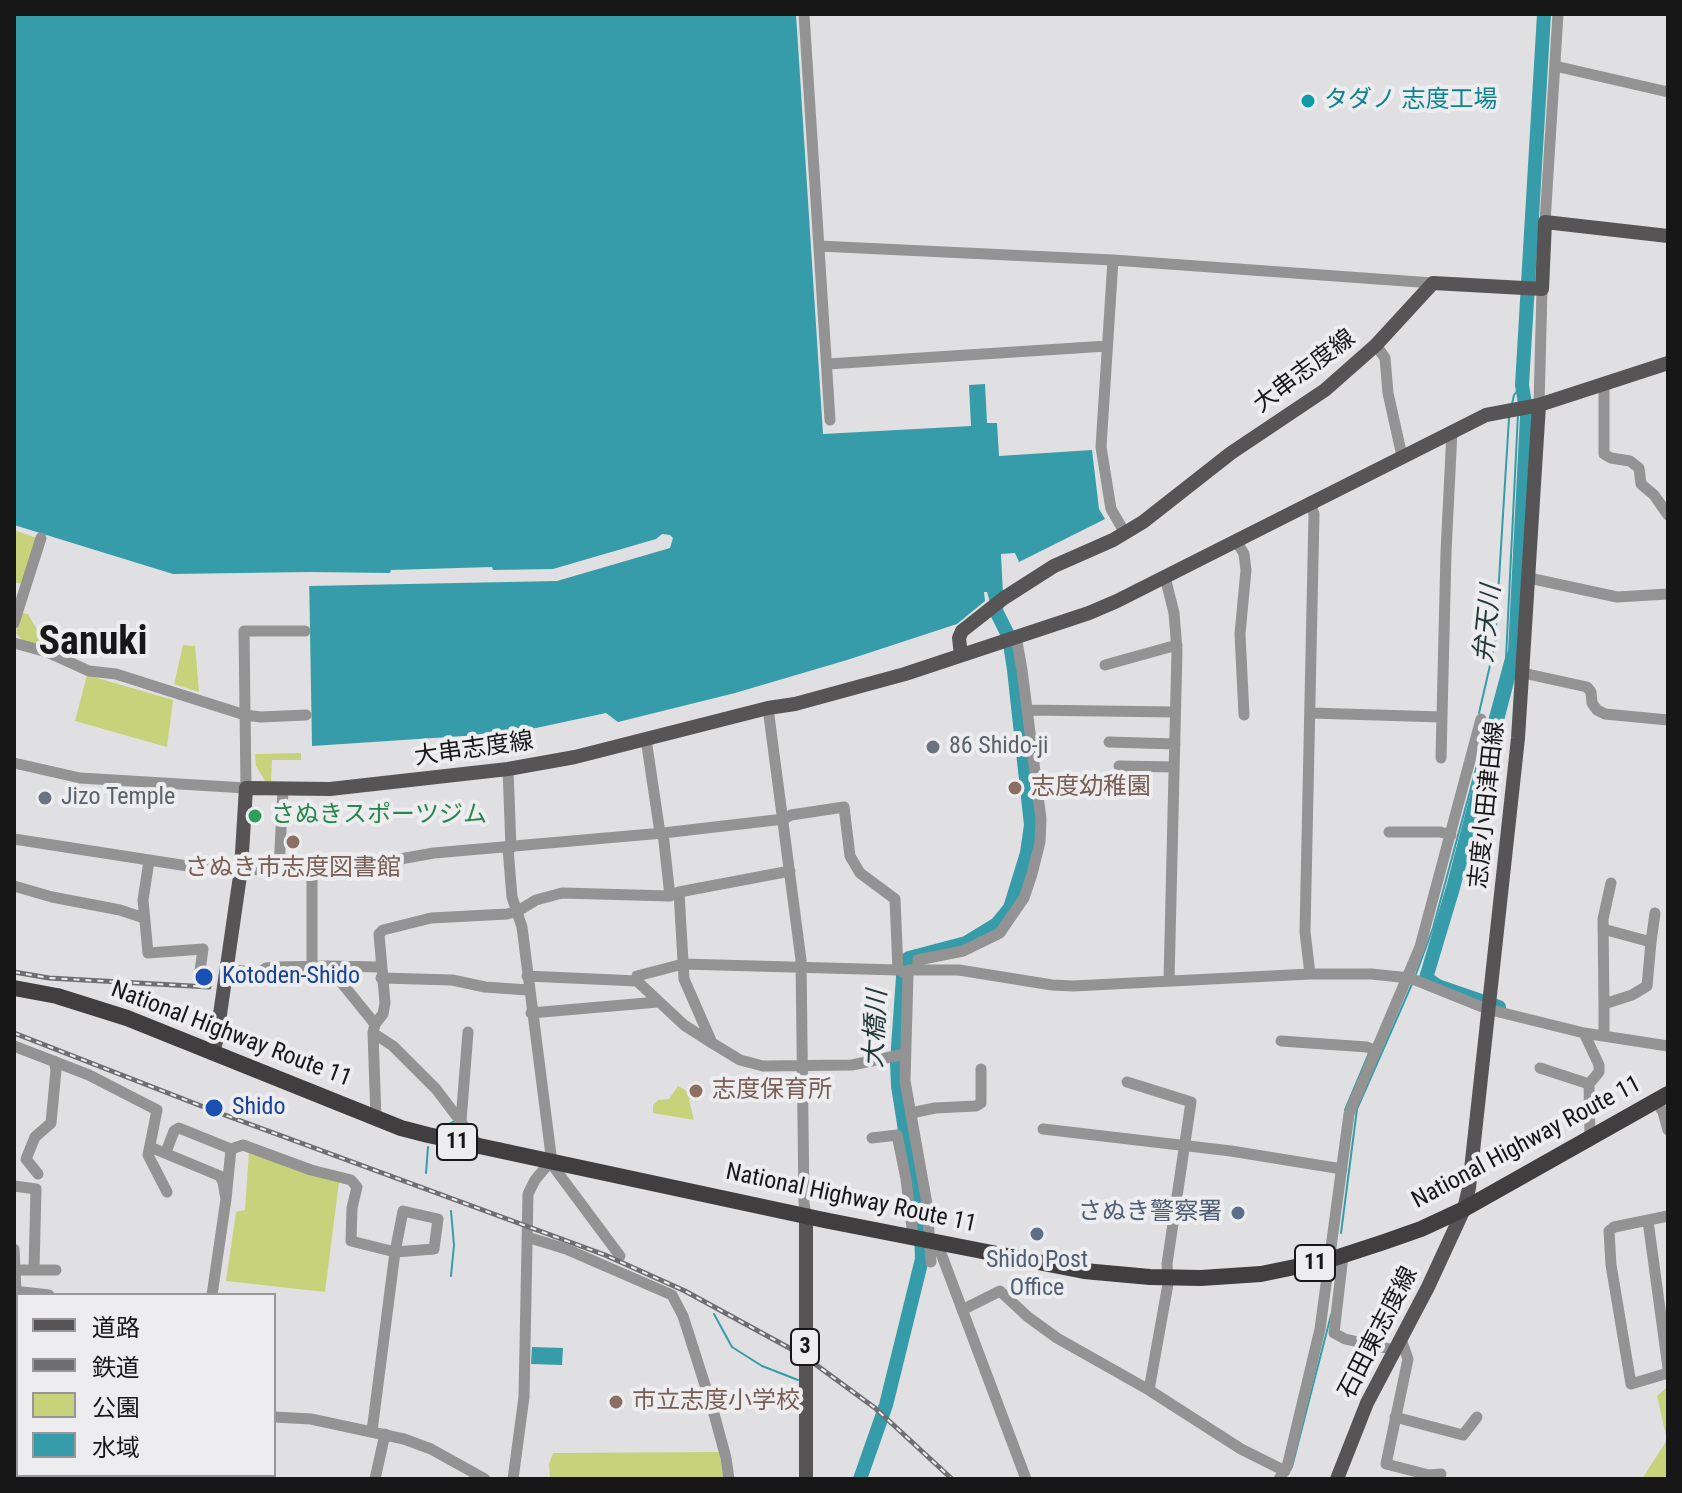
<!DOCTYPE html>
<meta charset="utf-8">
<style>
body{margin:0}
#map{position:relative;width:1682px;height:1493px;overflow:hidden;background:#e0e0e2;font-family:"Roboto Condensed","Noto Sans JP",sans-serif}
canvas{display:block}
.frame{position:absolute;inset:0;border:16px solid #171718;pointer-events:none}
.legend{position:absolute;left:16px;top:1293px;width:260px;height:184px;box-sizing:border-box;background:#ededef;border:2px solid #979799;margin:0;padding:10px 14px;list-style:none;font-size:24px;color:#171718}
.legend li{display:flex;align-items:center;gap:16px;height:40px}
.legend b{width:40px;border:2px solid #979799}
</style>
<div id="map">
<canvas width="1682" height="1493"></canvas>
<div class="frame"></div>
<ul class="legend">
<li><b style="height:10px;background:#565454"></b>道路</li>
<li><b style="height:10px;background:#6e6e70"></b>鉄道</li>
<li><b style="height:22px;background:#c6d37a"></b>公園</li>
<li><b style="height:22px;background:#369ca9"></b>水域</li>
</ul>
</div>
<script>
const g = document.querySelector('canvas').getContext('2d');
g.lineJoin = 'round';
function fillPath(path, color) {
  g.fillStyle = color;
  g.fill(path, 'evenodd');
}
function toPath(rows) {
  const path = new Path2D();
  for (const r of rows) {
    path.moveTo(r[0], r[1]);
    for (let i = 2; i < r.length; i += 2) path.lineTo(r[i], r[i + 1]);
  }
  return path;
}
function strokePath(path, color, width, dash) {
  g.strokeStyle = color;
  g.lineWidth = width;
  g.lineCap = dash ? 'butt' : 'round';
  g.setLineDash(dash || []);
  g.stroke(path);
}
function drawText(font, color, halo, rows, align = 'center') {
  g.font = font + ' "Roboto Condensed","Noto Sans JP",sans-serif';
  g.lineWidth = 8;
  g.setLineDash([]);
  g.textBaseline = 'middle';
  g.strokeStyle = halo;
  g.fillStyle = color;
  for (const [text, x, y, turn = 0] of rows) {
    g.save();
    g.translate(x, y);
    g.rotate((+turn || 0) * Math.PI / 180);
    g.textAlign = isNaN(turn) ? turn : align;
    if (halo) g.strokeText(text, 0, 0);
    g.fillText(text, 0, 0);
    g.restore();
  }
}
fillPath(toPath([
 [14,530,37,538,21,584,14,582],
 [21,613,28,614,42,638,41,646,22,640,16,633],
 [183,645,195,646,199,692,174,684],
 [87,675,173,700,167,747,75,721],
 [301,753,301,760,272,760,271,784,267,784,256,766,255,754],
 [678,1086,694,1095,689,1100,694,1120,653,1113,653,1105,658,1100,669,1099],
 [249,1151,339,1182,325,1292,226,1281,236,1212,245,1210],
 [1668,1386,1668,1479,1642,1479,1667,1440,1657,1396],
 [719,1452,724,1479,550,1479,549,1464,553,1453]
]), '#c6d37a');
fillPath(toPath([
 [14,14,796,14,823,434,971,426,969,385,985,384,987,423,997,423,999,456,1092,450,1099,509,1105,519,1019,562,1015,553,1001,554,1003,594,990,602,987,592,984,592,985,601,957,624,847,660,735,693,618,722,606,713,536,728,479,735,312,746,309,572,173,574,14,525],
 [532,1347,563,1348,562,1365,531,1364]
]), '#369ca9');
fillPath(toPath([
 [662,534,670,535,673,538,670,548,557,581,309,586,309,572,390,573,391,570,492,567,493,570,553,569,656,539]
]), '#e0e0e2');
strokePath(toPath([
 [1520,403,1522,386],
 [1512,404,1514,395,1522,385],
 [1479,713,1495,644,1509,418],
 [1416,974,1433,928,1506,658,1518,414],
 [1345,1110,1369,1053],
 [441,1128,455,1121],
 [426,1173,428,1147],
 [1341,1233,1357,1109,1412,984],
 [1312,1250,1326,1247],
 [451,1276,454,1245,451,1211],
 [714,1314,732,1347,762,1366,798,1380],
 [1292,1467,1331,1315]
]), '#369ca9', 2);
strokePath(toPath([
 [1499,1007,1438,986,1426,978,1453,888,1515,651,1527,416,1522,385,1544,14],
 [860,1479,886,1405,922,1259,921,1232,898,1086,897,1062,904,962,909,958,966,943,997,924,1010,908,1027,853,1031,825,1014,670,1009,637,996,611,997,597]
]), '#369ca9', 14);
strokePath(toPath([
 [804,14,830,420],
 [1555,66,1668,92],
 [1545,222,1558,14],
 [819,246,1113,260,1433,283],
 [1113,260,1101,447,1111,509,1125,533],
 [1376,345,1385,358,1388,393,1402,456],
 [828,364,1107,346],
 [1604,384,1604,454,1611,458,1630,461,1639,468,1641,484,1654,495,1668,515],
 [1539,405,1542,289],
 [1236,540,1244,554,1246,570,1240,634,1244,715],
 [1165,577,1174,613,1177,650,1169,980],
 [1529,578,1617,597,1668,594],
 [14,623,41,538],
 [14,643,47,652,89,671,116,674,245,715,261,717,306,715],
 [1105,665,1177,645],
 [1523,673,1587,687,1591,692,1592,703,1597,710,1605,714,1668,720],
 [768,708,801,960,804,1203,806,1215],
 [1027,710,1175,712],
 [1311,713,1442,717],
 [646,739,660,833],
 [1109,742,1175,744],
 [1441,758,1446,552,1452,431],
 [14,763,80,778,246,788,244,631,305,631],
 [1119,766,1174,767],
 [508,769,511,848],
 [1389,832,1440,832,1451,835],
 [663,833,670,896],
 [14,839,194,867,312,872,332,871,434,853,663,833,784,819,791,815,844,807,850,856,860,873,895,899,898,970],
 [508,848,512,897,522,927,551,1155,550,1162,535,1180,528,1194,524,1397,513,1479],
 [149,861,143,900,148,953,203,949,200,971],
 [279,870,283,789],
 [14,886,52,897,120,910,144,918],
 [679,892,790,871],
 [1603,929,1651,942,1655,913],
 [312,965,312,872],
 [328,966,380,967],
 [226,969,260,973,266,968,278,967,328,966,375,1024],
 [917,970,918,960,963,951,1000,933,1024,898,1032,874,1040,842,1041,819,1022,670,1016,636],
 [908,974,905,1081,927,1204,931,1262],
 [1310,974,1305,932,1314,514,1310,502],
 [527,976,637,981,637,976,683,964,898,970,908,974,908,970,959,970,1052,985,1073,986,1310,974,1371,974,1410,978,1487,1009,1584,1033,1668,1046],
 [381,978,452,980,485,987,528,990],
 [637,981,684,1025,712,1043],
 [1604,1004,1603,919,1611,883],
 [531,1013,658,1002],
 [373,1033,393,1046,436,1089,480,1147],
 [1584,1033,1599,1065,1599,1072,1589,1084],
 [1604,1036,1604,1004,1632,995,1647,986,1651,942],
 [1281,1041,1367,1047,1374,1050],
 [14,1046,89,1075,157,1110,148,1155,167,1192],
 [1540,1068,1589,1084,1590,1137],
 [1127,1082,1191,1102,1167,1264,1168,1284,1149,1390],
 [1656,1101,1663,1112,1668,1130],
 [911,1113,935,1108,976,1106,981,1103,981,1069],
 [376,1118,373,1033,375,1024,383,1014,385,1003,379,934,383,930,431,918,507,914,518,911,536,900,562,893,670,896,679,892,684,979,712,1043,740,1060,763,1066,852,1065,905,1054],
 [461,1121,468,1032],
 [1043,1129,1231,1151,1342,1169],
 [872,1138,897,1135,906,1179,913,1236],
 [150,1147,220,1176,223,1182,226,1199,231,1149,179,1128,174,1131,166,1152],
 [231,1149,243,1145,311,1170,351,1180,357,1187,352,1208,351,1241,395,1252,434,1249,438,1219,403,1211,395,1252,372,1431],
 [550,1162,620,1256],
 [38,1174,26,1159,35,1137,51,1123,56,1070,54,1061],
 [14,1186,36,1189,34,1270],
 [1668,1216,1614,1227,1609,1231,1611,1265,1631,1384,1668,1373],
 [1648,1221,1668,1368],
 [527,1237,566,1249,672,1295,683,1316,713,1410,726,1458,729,1479],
 [936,1240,1026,1479],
 [14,1249,16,1291],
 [1343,1256,1334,1333,1345,1339,1395,1350],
 [16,1270,56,1270],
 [14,1291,49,1295],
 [212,1295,226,1199],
 [962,1310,1000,1291,1028,1317,1057,1338,1149,1390,1241,1449,1285,1471],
 [14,1325,18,1325],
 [1401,1339,1408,1359,1386,1464,1429,1475,1441,1474],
 [274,1417,311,1419,404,1439,431,1449,485,1479],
 [1395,1417,1463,1435,1477,1417],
 [14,1422,18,1422],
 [73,1475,73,1479],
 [194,1475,194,1479],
 [375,1479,385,1434],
 [1279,1479,1287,1467,1320,1329,1349,1114,1420,947,1481,719]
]), '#949393', 11);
strokePath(toPath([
 [961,655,959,638,962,631,1004,598,1054,566,1113,540,1143,522,1231,453,1325,390,1376,345,1433,283,1542,289,1545,222,1668,236],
 [212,1053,216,1042,241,869,246,788,330,789,508,769,575,757,768,708,795,704,905,674,1089,613,1117,601,1486,415,1539,405,1668,363],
 [806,1479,806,1215],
 [1337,1479,1367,1403,1428,1287,1464,1209,1469,1188,1518,738,1539,405]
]), '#565454', 14);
strokePath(toPath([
 [14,988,57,996,127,1018,401,1128,428,1135,824,1220,1084,1271,1150,1277,1201,1278,1261,1274,1329,1260,1384,1242,1421,1229,1464,1209,1668,1094]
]), '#403e3e', 16);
const rail = toPath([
 [14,972,49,978,209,987],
 [14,1033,214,1111,605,1255,685,1291,804,1356,875,1408,952,1479]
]);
strokePath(rail, '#6e6e70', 5);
strokePath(rail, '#ededef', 2, [6]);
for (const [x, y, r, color] of [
 [1308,101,8,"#0f9aa8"],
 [933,747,8,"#6b7280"],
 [1015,788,8,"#8d6e63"],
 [45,798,8,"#6b7280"],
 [255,816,8,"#2e9e5b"],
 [293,842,8,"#8d6e63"],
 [204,977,10,"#1a4fb4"],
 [696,1091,8,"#8d6e63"],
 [214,1108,10,"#1a4fb4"],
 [1238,1213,8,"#5c6f8a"],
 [1037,1234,8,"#5c6f8a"],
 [616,1402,8,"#8d6e63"]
]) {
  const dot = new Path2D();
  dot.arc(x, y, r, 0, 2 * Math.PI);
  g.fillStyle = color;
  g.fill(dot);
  strokePath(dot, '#ededef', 3);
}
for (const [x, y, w] of [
 [457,1142,40],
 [1315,1263,40],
 [805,1347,28]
]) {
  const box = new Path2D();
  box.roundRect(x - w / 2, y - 18, w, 36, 6);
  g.fillStyle = '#ededef';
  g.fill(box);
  strokePath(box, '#171718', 2);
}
drawText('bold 22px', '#171718', null, [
 ["11",457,1142],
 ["11",1315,1263],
 ["3",805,1347]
]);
drawText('24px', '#0d838f', '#ededef', [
 ["タダノ 志度工場",1324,101]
], 'left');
drawText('24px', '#171718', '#ededef', [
 ["大串志度線",1305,372,-37],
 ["大串志度線",474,750,-8],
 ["志度小田津田線",1488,805,-84],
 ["National Highway Route 11",231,1035,21],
 ["National Highway Route 11",1527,1143,-28],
 ["National Highway Route 11",851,1199,12],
 ["石田東志度線",1379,1333,-63]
]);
drawText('24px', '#5b616d', '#ededef', [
 ["86 Shido-ji",949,747],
 ["Jizo Temple",61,798]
], 'left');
drawText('24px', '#785e54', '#ededef', [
 ["志度幼稚園",1031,788],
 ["さぬき市志度図書館",293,869,"center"],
 ["志度保育所",712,1091],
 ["市立志度小学校",632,1402]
], 'left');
drawText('24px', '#27864d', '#ededef', [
 ["さぬきスポーツジム",271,816]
], 'left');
drawText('24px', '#164399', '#ededef', [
 ["Kotoden-Shido",222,977],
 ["Shido",232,1108]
], 'left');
drawText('24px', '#4e5e75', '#ededef', [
 ["さぬき警察署",1222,1213],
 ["Shido Post",1037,1261,"center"],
 ["Office",1037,1289,"center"]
], 'right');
drawText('italic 26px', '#22393c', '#ededef', [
 ["弁天川",1489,624,-84],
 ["大橋川",877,1029,-87]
]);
drawText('bold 40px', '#171718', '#ededef', [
 ["Sanuki",93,644]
]);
</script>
